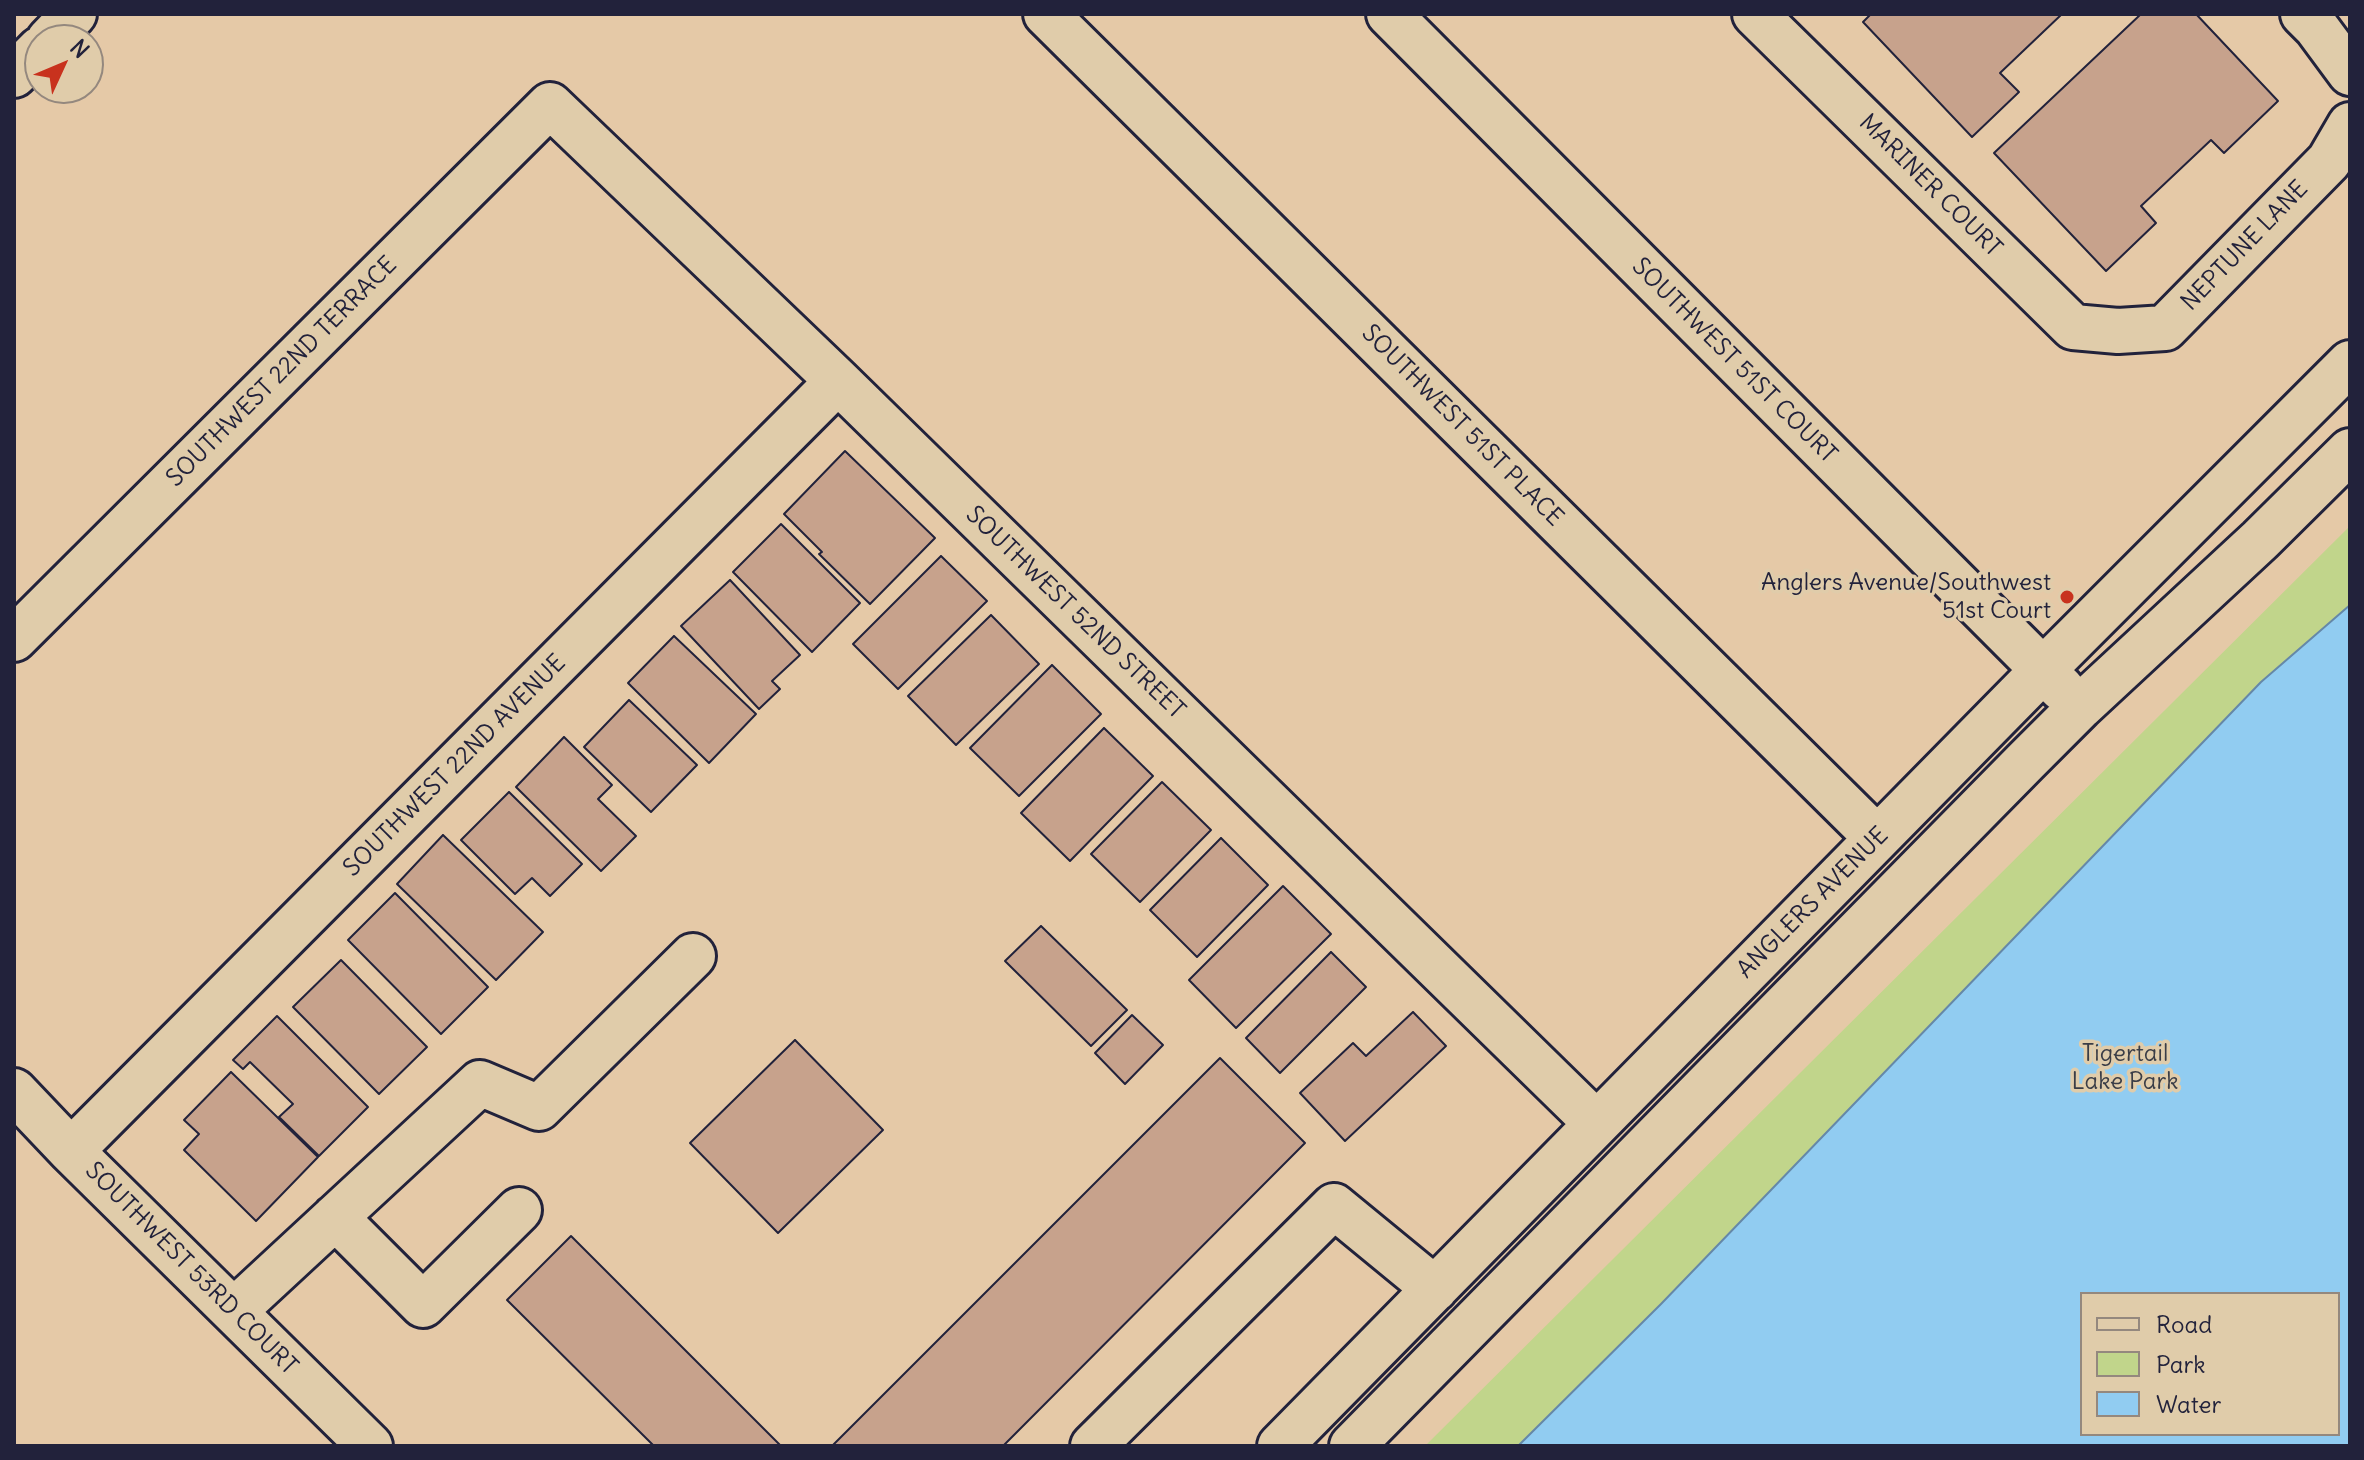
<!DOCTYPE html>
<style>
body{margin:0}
#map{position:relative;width:2364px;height:1460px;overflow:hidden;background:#e5c9a7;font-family:Delius,sans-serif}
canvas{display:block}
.frame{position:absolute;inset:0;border:16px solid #22223b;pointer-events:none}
.legend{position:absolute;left:2080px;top:1292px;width:260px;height:144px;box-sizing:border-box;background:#e0ccaa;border:2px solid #94887e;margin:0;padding:10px 14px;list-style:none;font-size:24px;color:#22223b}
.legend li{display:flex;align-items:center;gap:16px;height:40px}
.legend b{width:40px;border:2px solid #94887e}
.north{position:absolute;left:24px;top:24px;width:80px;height:80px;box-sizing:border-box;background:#e0ccaa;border:2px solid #94887e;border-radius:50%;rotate:46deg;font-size:22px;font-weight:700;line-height:32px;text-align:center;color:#22223b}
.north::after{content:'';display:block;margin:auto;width:28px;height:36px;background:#c8321e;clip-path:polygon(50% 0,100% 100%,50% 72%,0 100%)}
</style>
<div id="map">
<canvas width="2364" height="1460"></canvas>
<div class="frame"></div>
<ul class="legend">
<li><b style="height:10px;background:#e0ccaa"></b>Road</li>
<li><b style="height:22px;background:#c1d58b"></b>Park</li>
<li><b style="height:22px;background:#91ccf1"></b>Water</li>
</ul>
<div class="north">N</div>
</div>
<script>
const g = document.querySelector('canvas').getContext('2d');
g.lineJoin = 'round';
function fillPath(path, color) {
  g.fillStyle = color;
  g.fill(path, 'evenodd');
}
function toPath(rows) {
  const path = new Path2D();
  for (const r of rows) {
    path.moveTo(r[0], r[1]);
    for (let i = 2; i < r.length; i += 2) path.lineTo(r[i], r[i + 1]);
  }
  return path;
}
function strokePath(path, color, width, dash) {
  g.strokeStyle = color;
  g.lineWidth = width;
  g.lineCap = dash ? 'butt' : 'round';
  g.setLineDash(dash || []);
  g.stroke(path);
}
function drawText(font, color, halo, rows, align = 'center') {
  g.font = font + ' Delius,sans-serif';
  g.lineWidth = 7;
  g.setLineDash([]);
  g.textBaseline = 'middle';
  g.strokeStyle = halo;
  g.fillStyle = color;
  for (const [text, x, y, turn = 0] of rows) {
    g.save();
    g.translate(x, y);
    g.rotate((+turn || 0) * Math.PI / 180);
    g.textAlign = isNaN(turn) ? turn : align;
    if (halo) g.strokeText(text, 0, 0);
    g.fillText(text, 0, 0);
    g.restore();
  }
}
fillPath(toPath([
 [2350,526,2350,1446,1425,1446],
 [2082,1294,2338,1294,2338,1434,2082,1434]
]), '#c1d58b');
const water = toPath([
 [2350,605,2350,1446,1518,1446,1661,1304,2261,682,2350,605],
 [2082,1294,2338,1294,2338,1434,2082,1434,2082,1294]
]);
fillPath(water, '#91ccf1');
strokePath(water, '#6588a8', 2);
const building = toPath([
 [1871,14,2062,14,2000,73,2019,92,1972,137,1863,22,1871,14],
 [2141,14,2196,14,2278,101,2224,153,2211,140,2141,206,2156,223,2106,271,1994,153,2141,14],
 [845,451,935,538,870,604,819,554,822,552,784,514,845,451],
 [781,524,860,603,812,652,733,572,781,524],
 [941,556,987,601,898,689,853,644,941,556],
 [730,580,800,655,772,681,780,689,759,709,681,626,730,580],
 [991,615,1039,664,956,745,908,696,991,615],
 [674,636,756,714,709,763,628,683,674,636],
 [1052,665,1101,714,1019,796,970,748,1052,665],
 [629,700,697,765,651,812,584,747,629,700],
 [1104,728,1153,776,1070,861,1021,813,1104,728],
 [564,737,612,785,598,799,636,836,601,871,516,787,564,737],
 [1162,782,1211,830,1140,902,1091,854,1162,782],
 [509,792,582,864,550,896,532,878,515,894,461,840,509,792],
 [443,835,543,932,496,980,397,884,443,835],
 [1221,838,1268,885,1197,957,1150,910,1221,838],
 [1283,886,1331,934,1236,1028,1189,980,1283,886],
 [395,893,488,987,441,1034,348,940,395,893],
 [1041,926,1127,1010,1091,1046,1005,961,1041,926],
 [1331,952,1366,987,1280,1073,1246,1038,1331,952],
 [341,960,427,1047,379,1094,293,1007,341,960],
 [1413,1012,1446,1046,1345,1141,1300,1093,1353,1043,1366,1056,1413,1012],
 [1132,1015,1163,1045,1125,1084,1095,1053,1132,1015],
 [277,1016,368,1107,319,1156,279,1117,293,1104,250,1062,243,1069,233,1060,277,1016],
 [795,1040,883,1130,778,1233,690,1143,795,1040],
 [1220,1058,1305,1143,1003,1446,832,1446,1220,1058],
 [231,1072,318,1157,256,1221,184,1150,199,1134,184,1120,231,1072],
 [571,1236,781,1446,654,1446,507,1300,571,1236]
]);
fillPath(building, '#c7a28c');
strokePath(building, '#22223b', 2);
const minor = toPath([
 [1046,14,1877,838],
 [1389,14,2062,689],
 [1755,14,2073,327,2118,331,2165,328,2329,161,2350,125],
 [2303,14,2316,27,2350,73],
 [49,40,74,14],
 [14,75,40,49],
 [14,639,550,105,838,381,1596,1123],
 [14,1091,71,1151,370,1446],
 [71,1151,838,381],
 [335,1217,423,1305,519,1210],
 [234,1311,480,1083,539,1108,693,956],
 [1093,1446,1334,1206,1435,1289],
 [1280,1446,2043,670,2350,363],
 [1352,1446,2026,761,2080,707,2260,540,2350,451]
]);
strokePath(minor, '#22223b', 50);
strokePath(minor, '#e0ccaa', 44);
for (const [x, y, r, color] of [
 [2067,597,8,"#c8321e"]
]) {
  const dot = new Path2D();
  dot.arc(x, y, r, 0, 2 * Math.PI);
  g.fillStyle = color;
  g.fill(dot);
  strokePath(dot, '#e0ccaa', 3);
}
drawText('24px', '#22223b', '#e0ccaa', [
 ["MARINER COURT",1930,186,45],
 ["NEPTUNE LANE",2245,246,-46],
 ["SOUTHWEST 51ST COURT",1734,361,45],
 ["SOUTHWEST 22ND TERRACE",282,372,-45],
 ["SOUTHWEST 51ST PLACE",1462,426,45],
 ["SOUTHWEST 52ND STREET",1075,613,44],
 ["SOUTHWEST 22ND AVENUE",455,766,-45],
 ["ANGLERS AVENUE",1813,903,-45],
 ["SOUTHWEST 53RD COURT",191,1269,45]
]);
drawText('24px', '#22223b', '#e0ccaa', [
 ["Anglers Avenue/Southwest",2051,583],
 ["51st Court",2051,611]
], 'right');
drawText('24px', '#3a3d47', '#e0ccaa', [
 ["Tigertail",2125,1054],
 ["Lake Park",2125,1082]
]);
</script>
